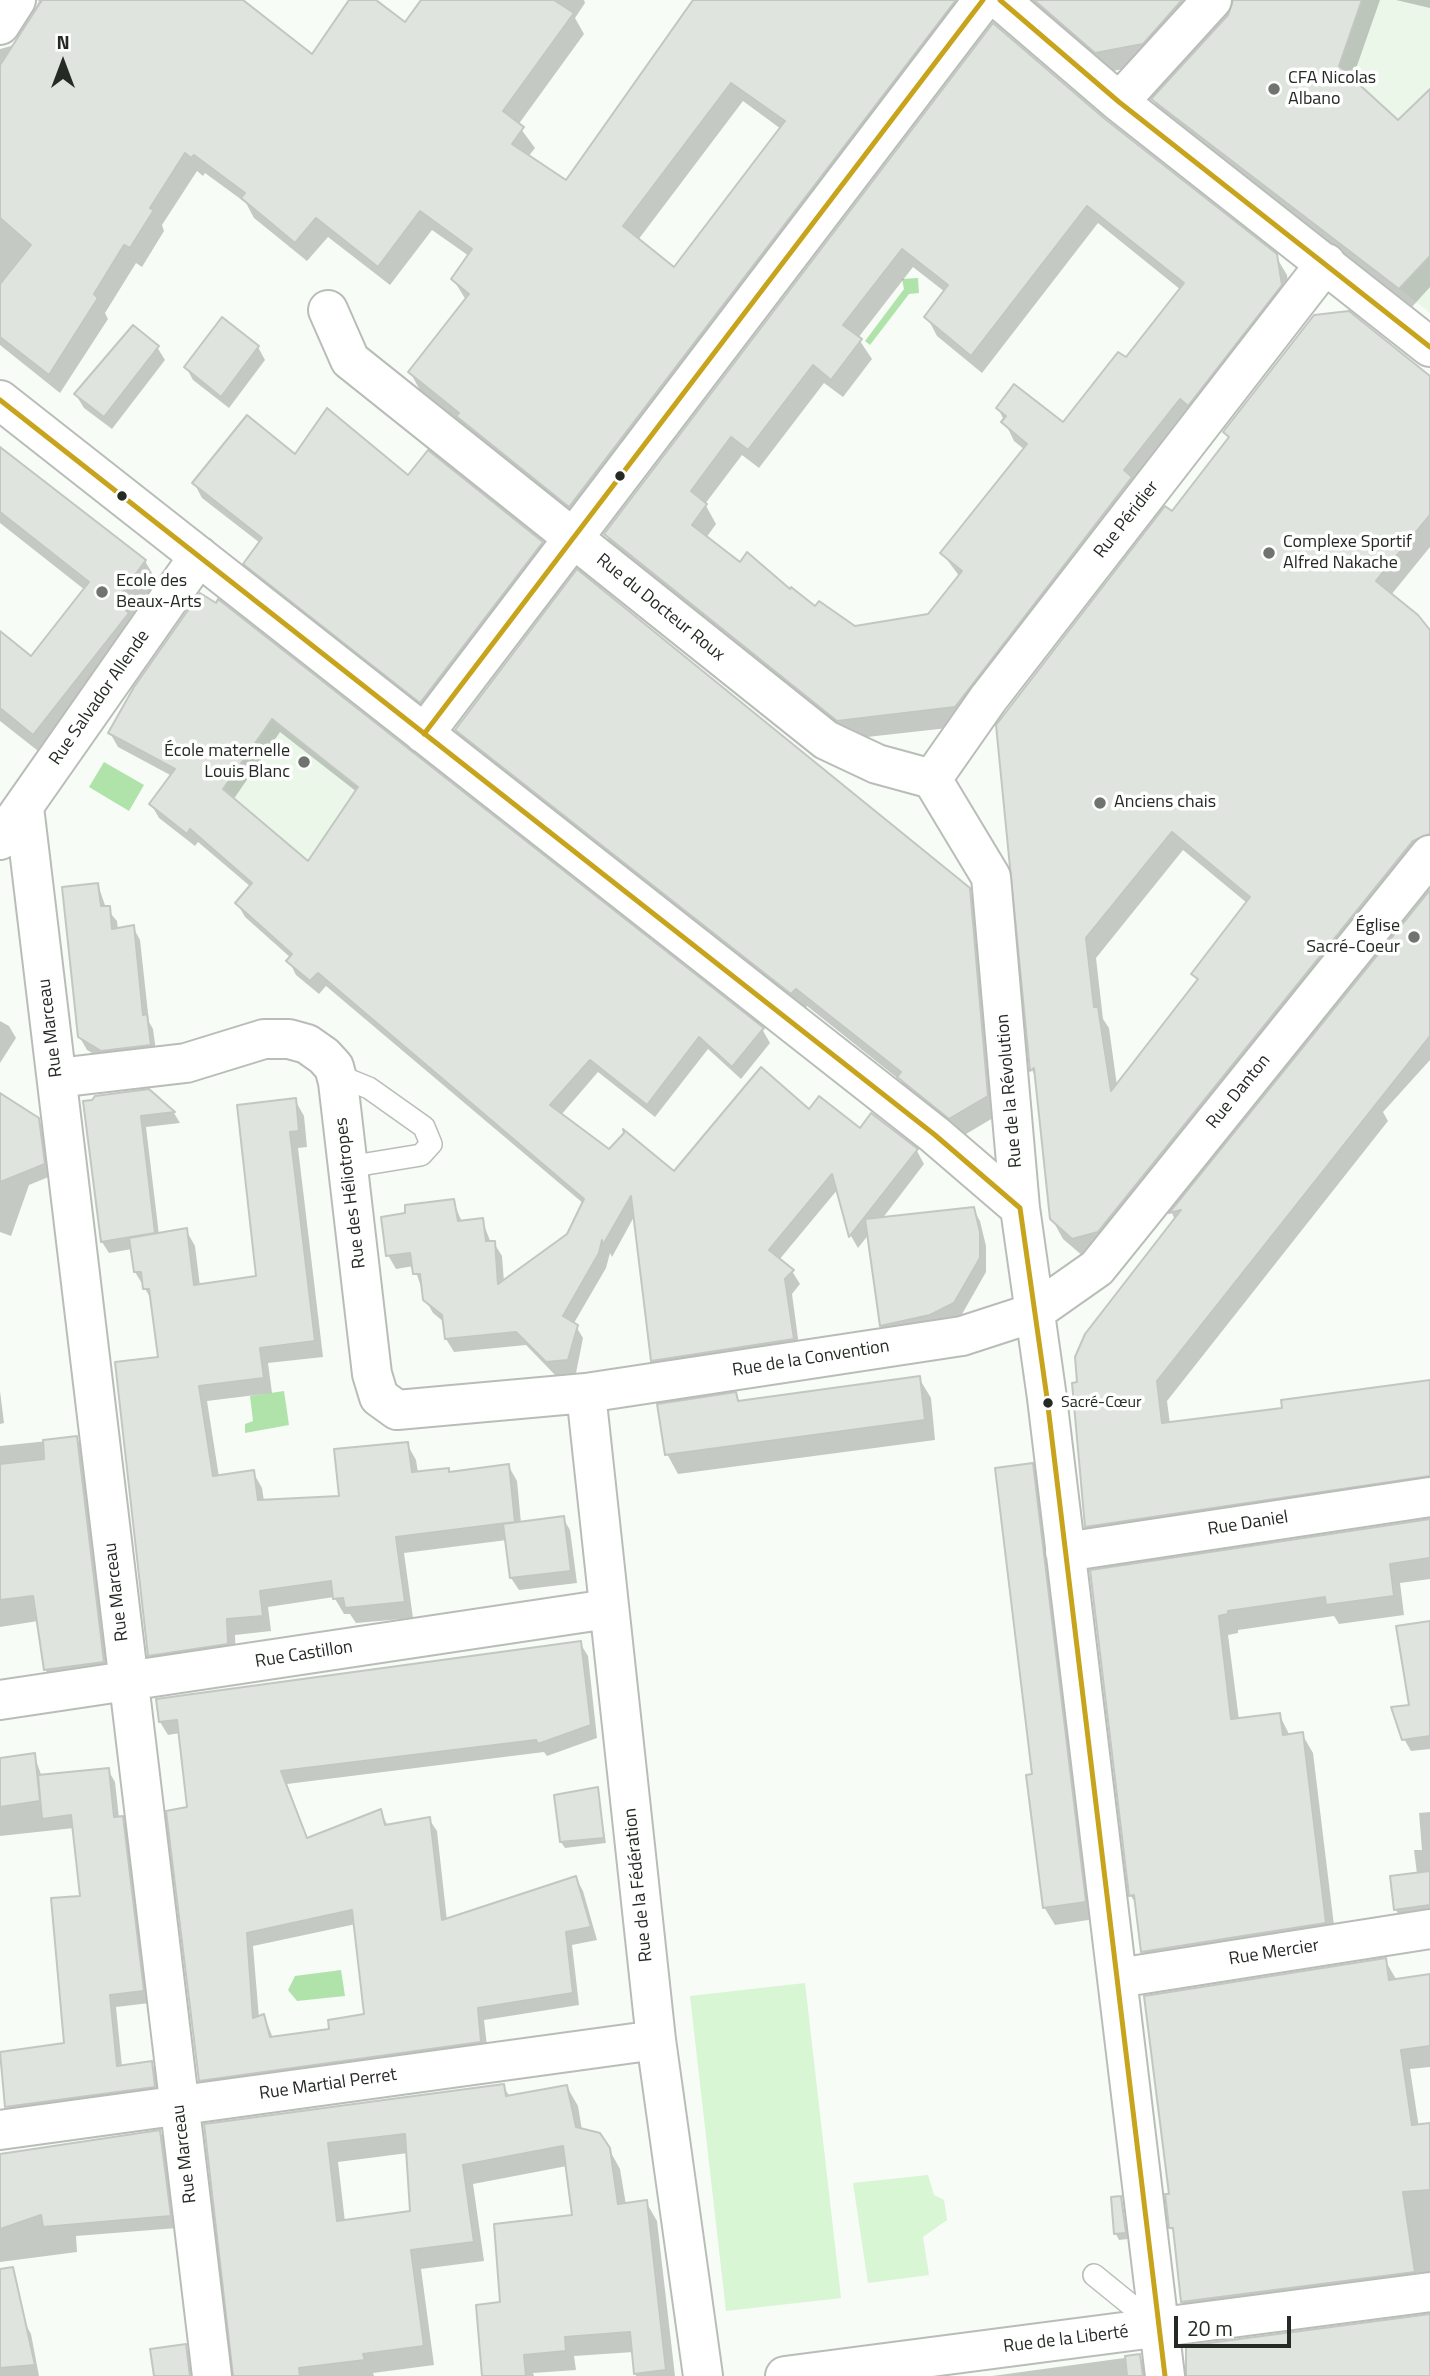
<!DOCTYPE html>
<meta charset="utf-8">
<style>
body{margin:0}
#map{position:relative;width:1430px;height:2376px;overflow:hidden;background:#f7fcf6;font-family:"Titillium Web",sans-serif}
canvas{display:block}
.north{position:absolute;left:28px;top:28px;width:70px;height:70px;-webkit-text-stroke:5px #fff;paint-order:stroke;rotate:0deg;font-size:19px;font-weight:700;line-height:28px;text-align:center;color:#252a24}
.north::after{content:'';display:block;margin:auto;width:24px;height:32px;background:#252a24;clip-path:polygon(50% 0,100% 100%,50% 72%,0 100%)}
.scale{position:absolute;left:1174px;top:2316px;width:117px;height:32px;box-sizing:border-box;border:4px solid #252a24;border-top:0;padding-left:9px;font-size:21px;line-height:24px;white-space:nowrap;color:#252a24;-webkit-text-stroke:5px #fff;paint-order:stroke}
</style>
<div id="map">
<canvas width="1430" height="2376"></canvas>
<div class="north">N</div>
<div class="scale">20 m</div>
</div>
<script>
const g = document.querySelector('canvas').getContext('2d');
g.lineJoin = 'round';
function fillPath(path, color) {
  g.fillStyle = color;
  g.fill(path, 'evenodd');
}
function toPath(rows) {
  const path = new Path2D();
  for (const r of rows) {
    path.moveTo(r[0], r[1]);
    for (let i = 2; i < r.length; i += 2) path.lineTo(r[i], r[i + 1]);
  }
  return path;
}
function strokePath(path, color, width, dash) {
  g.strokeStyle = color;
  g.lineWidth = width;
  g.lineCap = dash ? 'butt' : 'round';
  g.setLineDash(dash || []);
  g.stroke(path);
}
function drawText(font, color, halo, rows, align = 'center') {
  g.font = font + ' "Titillium Web",sans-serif';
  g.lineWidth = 7;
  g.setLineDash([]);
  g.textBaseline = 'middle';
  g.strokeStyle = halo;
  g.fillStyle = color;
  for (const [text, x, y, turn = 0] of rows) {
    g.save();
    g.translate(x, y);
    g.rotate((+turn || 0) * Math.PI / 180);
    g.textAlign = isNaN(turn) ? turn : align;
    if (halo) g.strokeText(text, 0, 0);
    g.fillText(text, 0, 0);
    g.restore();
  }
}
fillPath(toPath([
 [1238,0,1430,0,1430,313,1151,94],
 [267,645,415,760,330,880,195,763]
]), '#ebf8e9');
fillPath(toPath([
 [805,1983,841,2298,726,2311,690,1996],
 [928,2175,934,2195,944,2200,947,2220,923,2237,929,2275,868,2283,853,2183]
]), '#d8f5d4');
fillPath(toPath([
 [918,278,919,293,909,294,870,345,865,341,904,289,902,279],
 [104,762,144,785,129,811,89,787],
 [284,1391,289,1425,245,1433,245,1424,253,1421,250,1396],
 [341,1970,345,1996,297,2001,288,1990,295,1976]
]), '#b0e3aa');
fillPath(toPath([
 [37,0,240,0,313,57,351,0,373,0,406,24,423,0,584,0,585,3,575,18,584,34,518,125,535,148,528,157,567,183,695,0,985,0,581,526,469,436,463,425,421,392,410,372,466,300,453,279,469,256,432,230,390,285,328,237,307,261,254,218,246,203,205,173,203,176,197,171,162,225,164,231,142,267,136,263,105,313,108,319,60,393,0,345,0,49,11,46,20,38,39,1],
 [743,101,781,129,675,270,638,240],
 [1021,0,1215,0,1154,63,1108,72],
 [1233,0,1380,0,1352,80,1398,123,1430,114,1430,287,1411,308,1165,119,1153,100,1230,15],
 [1396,0,1430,0,1430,8],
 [993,25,1104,121,1275,255,1287,275,1291,304,966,726,849,739,616,553,606,535],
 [1098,223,1181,290,1126,360,1064,425,998,408,1014,441,1025,450,942,553,960,577,929,615,855,628,740,565,706,538,716,524,705,504,742,455,759,468,824,383,843,397,872,359,858,338,913,267,945,292,927,317,937,336,982,373],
 [157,347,165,360,112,429,84,408,76,395],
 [258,347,265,360,229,408,193,380,186,367],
 [1430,378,1430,547,1391,595,1430,633,1430,856,1084,1257,1063,1239,1052,1219,1037,1080,1032,1070,998,726,1229,440,1225,432],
 [1183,850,1247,903,1193,974,1198,982,1117,1086,1109,1028,1103,1019,1096,958],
 [0,449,145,561,159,585,47,758,0,721,0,633,31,659,85,590,0,523],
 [408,477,541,543,550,557,429,716,254,578,246,564,260,543,202,498,194,483],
 [200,596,762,1029,770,1043,741,1079,708,1049,655,1117,598,1072,561,1115,609,1152,674,1173,809,1111,917,1151,924,1164,882,1219,973,1209,980,1221,986,1246,986,1272,961,1316,938,1328,889,1338,881,1326,869,1234,858,1248,851,1236,838,1189,779,1260,792,1271,800,1284,792,1294,800,1353,660,1374,652,1361,635,1215,612,1257,610,1253,606,1268,574,1323,583,1338,576,1373,556,1376,526,1345,454,1352,446,1339,445,1323,433,1313,425,1299,414,1266,396,1269,388,1255,453,1201,462,1222,482,1220,491,1243,494,1243,502,1256,504,1282,568,1235,584,1204,326,986,319,994,296,975,289,961,291,958,245,917,237,903,251,887,198,842,195,846,159,818,151,804,172,776,118,747,110,733],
 [280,732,357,792,308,864,233,800],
 [457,730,969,889,980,909,998,1115,961,1137,910,1096,901,1081,807,1006,802,1012,468,749],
 [98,885,106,908,117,921,118,930,133,927,140,940,149,1022,153,1029,157,1058,109,1063,87,1050,79,1036],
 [1430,893,1430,1060,1383,1112,1388,1121,1167,1401,1170,1424,1284,1410,1430,1382,1430,1495,1097,1545,1086,1526,1079,1384,1175,1220,1172,1213],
 [0,1021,9,1026,16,1038,0,1063],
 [149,1091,174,1113,180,1123,146,1127,159,1235,186,1230,195,1246,200,1286,258,1277,295,1100,304,1116,307,1147,298,1148,323,1357,268,1363,272,1393,207,1401,219,1477,253,1472,262,1488,264,1501,341,1498,407,1444,416,1460,418,1473,448,1470,450,1473,508,1465,517,1481,521,1523,563,1518,570,1530,577,1583,519,1590,511,1578,507,1540,404,1553,413,1618,356,1623,350,1614,344,1614,334,1597,268,1607,271,1631,235,1635,236,1659,159,1671,149,1655,160,1358,153,1302,135,1272,132,1249,109,1253,102,1242],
 [0,1095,38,1119,45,1132,51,1176,29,1185,11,1236,0,1232],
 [919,1378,931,1398,935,1440,678,1474,667,1454,735,1394,740,1402],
 [0,1391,4,1423,0,1424],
 [76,1438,84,1450,110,1674,52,1682,45,1669,38,1621,0,1627,0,1446],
 [1032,1465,1042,1483,1095,1919,1055,1925,1044,1907,1034,1776],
 [1430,1521,1430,1579,1400,1583,1404,1615,1339,1624,1334,1616,1238,1630,1238,1633,1228,1635,1239,1720,1279,1714,1290,1736,1302,1734,1313,1753,1336,1942,1154,1971,1143,1952,1137,1906,1131,1896,1092,1572],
 [1430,1623,1430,1749,1411,1751,1404,1739],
 [580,1643,588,1656,597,1738,547,1756,544,1752,287,1784,308,1839,380,1811,388,1826,429,1819,437,1831,447,1921,576,1878,583,1891,597,1940,572,1945,579,2005,484,2020,488,2055,208,2093,200,2080,189,1808,180,1733,168,1735,160,1722],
 [356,1924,366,2016,331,2030,273,2038,264,2016,259,2018,253,1946],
 [34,1755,42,1777,108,1770,115,1782,119,1818,122,1818,129,1830,150,2003,116,2007,122,2067,151,2063,158,2075,161,2098,14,2119,7,2107,66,2044,82,1898,74,1828,0,1836,0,1760],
 [597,1789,606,1843,565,1848,561,1842],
 [1430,1812,1430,1925,1407,1929,1396,1910,1392,1877,1417,1874,1414,1850,1422,1850,1419,1813],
 [1385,1960,1396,1979,1430,1976,1430,2067,1410,2069,1419,2128,1430,2126,1430,2290,1194,2321,1183,2302,1175,2235,1171,2228,1170,2195],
 [503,2086,510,2097,567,2087,578,2106,582,2130,609,2149,620,2169,626,2205,646,2202,657,2221,675,2376,636,2376,634,2352,574,2356,576,2370,533,2373,534,2376,484,2376,502,2304,574,2216,567,2166,473,2184,484,2261,421,2269,434,2365,373,2373,374,2376,235,2376,206,2126],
 [408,2153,412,2212,345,2222,338,2162],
 [160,2132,167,2144,177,2228,76,2236,77,2252,0,2262,0,2155],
 [1120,2198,1128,2239,1119,2240,1116,2234],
 [0,2277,31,2334,39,2376,0,2376],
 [185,2346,196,2365,198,2376,155,2376],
 [1139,2356,1151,2376,992,2376]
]), '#0003');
const building = toPath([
 [42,0,243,0,312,54,349,0,376,0,405,22,421,0,554,0,574,13,503,111,524,127,512,144,566,180,693,0,956,0,569,507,456,416,459,413,408,372,469,294,451,279,472,249,420,211,378,267,316,218,295,243,241,198,245,193,194,155,191,158,185,153,150,208,154,210,130,248,124,245,94,294,98,298,49,375,0,337,0,284,31,245,0,218,0,65,42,0],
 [731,83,785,121,674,267,623,226,731,83],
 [1034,0,1182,0,1143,44,1095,53,1034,0],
 [1233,0,1362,0,1339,66,1398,120,1430,89,1430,256,1399,289,1151,99,1228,15,1233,0],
 [993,23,1105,119,1277,254,1282,285,1188,406,1180,399,1124,470,1132,477,955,707,837,721,604,534,993,23],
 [1087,206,1184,283,1126,357,1118,352,1063,422,1014,384,996,408,1006,416,1001,422,1027,444,940,553,962,571,928,614,855,626,819,601,815,606,791,587,790,589,747,552,740,562,692,525,707,504,691,491,731,437,748,450,813,365,831,380,862,339,843,325,902,249,948,285,924,317,971,356,1087,206],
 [1349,311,1430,376,1430,515,1376,581,1418,615,1430,630,1430,834,1413,841,1098,1232,1072,1239,1050,1219,1034,1068,1030,1071,996,725,1165,506,1172,511,1229,437,1223,432,1314,315,1349,311],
 [1172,832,1250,897,1191,974,1198,979,1111,1091,1098,1007,1094,1007,1086,938,1172,832],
 [222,317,259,346,221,397,184,367,222,317],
 [133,325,159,346,104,417,74,394,133,325],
 [327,408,408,475,428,450,543,542,420,703,243,564,262,538,192,483,247,415,295,454,327,408],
 [0,447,146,560,116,601,129,613,33,735,0,708,0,631,31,656,89,582,0,512,0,447],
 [577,569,970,888,988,1096,949,1119,897,1077,901,1072,796,989,791,994,455,730,577,569],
 [200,593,216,603,218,599,764,1028,732,1067,699,1037,647,1105,590,1060,550,1105,609,1149,624,1133,623,1129,674,1171,761,1067,809,1109,819,1096,860,1128,871,1113,918,1149,849,1237,832,1174,769,1250,794,1270,785,1279,794,1339,651,1361,631,1196,603,1245,602,1240,599,1253,563,1316,578,1325,568,1360,546,1362,516,1332,445,1339,442,1315,423,1300,420,1274,413,1274,410,1253,386,1256,381,1217,405,1213,405,1205,454,1199,458,1221,483,1218,486,1241,495,1241,498,1284,567,1234,584,1199,318,973,310,981,286,961,292,954,235,903,252,883,190,829,187,834,149,804,175,769,108,733,134,687,200,593],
 [272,719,358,787,308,861,223,789,272,719],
 [98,883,101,906,110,906,112,929,134,925,143,1015,147,1014,151,1045,101,1051,78,1037,62,887,98,883],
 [1430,890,1430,1036,1157,1381,1162,1423,1282,1408,1281,1400,1430,1380,1430,1476,1085,1527,1072,1383,1077,1382,1075,1357,1085,1334,1181,1210,1169,1213,1430,890],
 [149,1089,175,1112,141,1116,155,1233,101,1242,83,1101,92,1100,95,1096,149,1089],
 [0,1093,39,1118,45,1164,0,1182,0,1093],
 [296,1098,299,1131,290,1132,315,1341,260,1348,264,1378,199,1386,213,1476,254,1470,258,1500,339,1496,334,1449,408,1442,412,1472,449,1468,449,1472,509,1464,515,1522,396,1537,405,1602,345,1608,343,1598,333,1599,331,1581,260,1591,263,1616,227,1619,228,1644,148,1656,115,1362,158,1357,149,1289,143,1289,141,1272,134,1272,129,1238,187,1228,194,1285,256,1276,237,1105,296,1098],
 [974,1207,980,1232,980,1258,954,1303,930,1315,880,1326,865,1219,974,1207],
 [920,1376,925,1420,665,1455,657,1404,736,1392,738,1401,920,1376],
 [77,1436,104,1662,44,1670,33,1596,0,1600,0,1464,44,1459,43,1440,77,1436],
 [1033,1463,1086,1902,1043,1908,1026,1775,1032,1774,995,1468,1033,1463],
 [564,1516,571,1571,510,1578,503,1524,564,1516],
 [1430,1519,1430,1558,1390,1564,1394,1596,1326,1605,1325,1597,1228,1611,1228,1614,1219,1616,1231,1719,1280,1713,1283,1735,1303,1732,1326,1923,1141,1952,1134,1895,1129,1896,1090,1570,1430,1519],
 [1430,1621,1430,1736,1402,1740,1391,1707,1409,1705,1396,1626,1430,1621],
 [581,1641,591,1725,538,1744,536,1740,281,1771,307,1838,381,1809,385,1825,430,1817,442,1920,576,1876,591,1927,566,1932,573,1993,478,2008,481,2042,199,2081,166,1811,187,1807,177,1720,159,1722,156,1699,581,1641],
 [352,1910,364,2014,328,2020,329,2029,270,2037,264,2014,253,2018,247,1933,352,1910],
 [35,1753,40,1801,0,1807,0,1758,35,1753],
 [109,1768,114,1817,123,1816,144,1991,110,1995,117,2066,152,2061,155,2087,5,2107,0,2052,64,2043,51,1898,80,1896,71,1815,42,1819,38,1775,109,1768],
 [598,1787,604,1838,560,1842,554,1795,598,1787],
 [1430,1871,1430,1905,1394,1910,1390,1876,1430,1871],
 [1386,1958,1389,1980,1430,1974,1430,2046,1401,2050,1412,2125,1430,2123,1430,2190,1403,2192,1415,2272,1181,2302,1173,2228,1169,2228,1165,2194,1169,2194,1144,1996,1386,1958],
 [504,2084,506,2096,567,2085,576,2127,600,2133,610,2148,618,2204,647,2200,666,2370,634,2374,630,2332,565,2337,566,2351,524,2355,526,2376,482,2376,476,2305,500,2302,494,2224,572,2215,563,2146,463,2165,474,2242,411,2250,424,2346,363,2354,365,2360,299,2368,300,2376,233,2376,204,2124,504,2084],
 [405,2134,410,2211,337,2221,328,2143,405,2134],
 [160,2130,171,2216,43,2227,41,2215,0,2229,0,2154,160,2130],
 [1121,2196,1126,2233,1114,2234,1111,2197,1121,2196],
 [13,2267,35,2365,0,2368,0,2269,13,2267],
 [1430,2314,1430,2376,1186,2376,1186,2346,1430,2314],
 [186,2344,190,2376,154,2376,150,2349,186,2344],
 [1140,2354,1143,2376,1127,2376,1125,2356,1140,2354]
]);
fillPath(building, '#dfe4de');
strokePath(building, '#c2c7c1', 2);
const lane = toPath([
 [337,1075,369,1088,424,1127,431,1144,421,1155,348,1167],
 [1094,2275,1158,2327]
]);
const street = toPath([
 [1000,0,1119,102,1430,347],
 [0,25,16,0],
 [1119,102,1212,0],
 [328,310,350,360,826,740,877,764,932,779],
 [0,400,935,1135,1020,1208],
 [424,734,983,0],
 [932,779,991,877,1020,1208,1047,1398,1165,2376],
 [932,779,988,699,1326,263],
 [24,807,212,2376],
 [0,840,199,556],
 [57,1078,186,1063,264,1039,289,1039,307,1044,324,1056,334,1067,338,1082,372,1374,379,1397,397,1410,586,1393,962,1336,1033,1313,1097,1268,1430,855],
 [586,1393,656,2040,703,2376],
 [1065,1552,1430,1497],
 [0,1700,608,1609],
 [1118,1978,1430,1929],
 [0,2130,656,2040],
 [785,2376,1430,2292]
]);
strokePath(lane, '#b9bdb8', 24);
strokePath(street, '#b9bdb8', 42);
strokePath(lane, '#fefffe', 21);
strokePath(street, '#fefffe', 38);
strokePath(toPath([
 [1000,0,1119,102,1430,347],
 [0,400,935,1135,1020,1208,1047,1398,1165,2376],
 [424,734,983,0]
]), '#c7a41b', 5);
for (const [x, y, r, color] of [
 [1274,89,7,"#6e746e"],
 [620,476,6,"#252a24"],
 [122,496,6,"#252a24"],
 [1269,553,7,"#6e746e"],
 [102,592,7,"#6e746e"],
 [304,762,7,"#6e746e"],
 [1100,803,7,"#6e746e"],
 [1414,937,7,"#6e746e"],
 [1048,1403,6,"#252a24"]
]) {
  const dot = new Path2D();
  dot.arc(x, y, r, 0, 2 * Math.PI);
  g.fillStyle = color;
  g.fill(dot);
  strokePath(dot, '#fff', 2.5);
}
drawText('16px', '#252a24', '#fff', [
 ["Sacré-Cœur",1061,1403]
], 'left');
drawText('18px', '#252a24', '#fff', [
 ["CFA Nicolas",1288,79],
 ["Albano",1288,100],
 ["Complexe Sportif",1283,543],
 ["Alfred Nakache",1283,564],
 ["Ecole des",116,582],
 ["Beaux-Arts",116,603],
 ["École maternelle",290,752,"right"],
 ["Louis Blanc",290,773,"right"],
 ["Anciens chais",1114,803],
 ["Église",1400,927,"right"],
 ["Sacré-Coeur",1400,948,"right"]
], 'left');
drawText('18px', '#252a24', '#fff', [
 ["Rue Péridier",1127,520,-52],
 ["Rue du Docteur Roux",660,608,39],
 ["Rue Salvador Allende",100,698,-55],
 ["Rue Marceau",51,1028,-97],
 ["Rue de la Révolution",1010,1091,-95],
 ["Rue Danton",1239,1092,-51],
 ["Rue des Héliotropes",351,1193,-97],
 ["Rue de la Convention",811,1359,-9],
 ["Rue Daniel",1248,1524,-9],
 ["Rue Marceau",117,1592,-97],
 ["Rue Castillon",304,1655,-9],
 ["Rue de la Fédération",639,1885,-96],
 ["Rue Mercier",1274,1953,-9],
 ["Rue Martial Perret",328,2085,-8],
 ["Rue Marceau",185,2154,-97],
 ["Rue de la Liberté",1066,2340,-7]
]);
</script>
